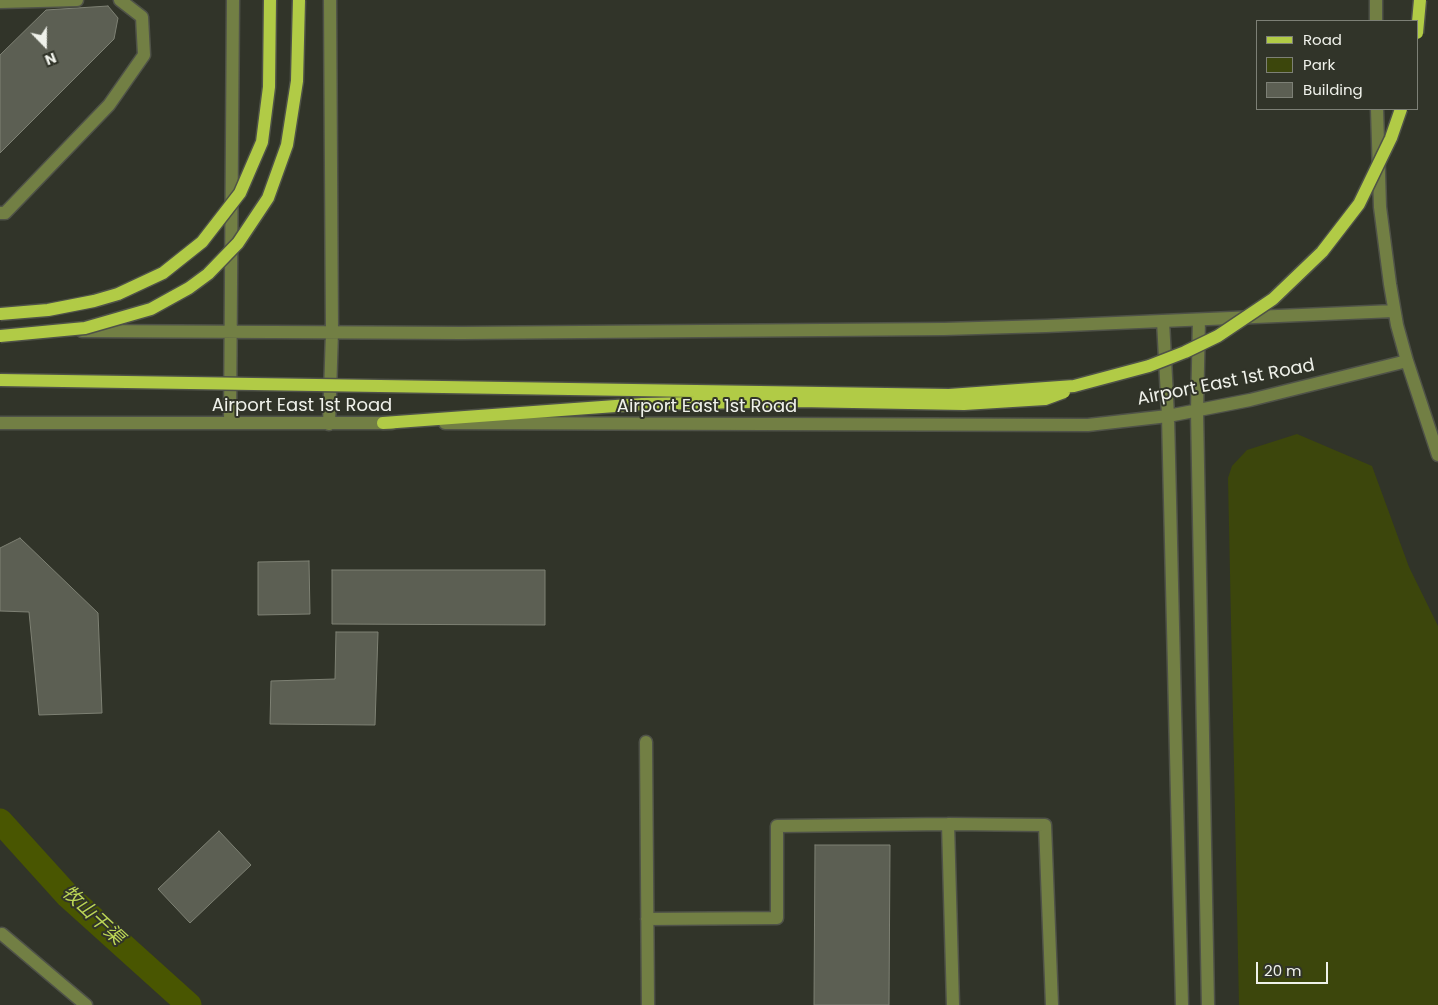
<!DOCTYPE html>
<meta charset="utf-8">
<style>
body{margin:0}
#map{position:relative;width:1438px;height:1005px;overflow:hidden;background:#313429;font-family:Poppins,sans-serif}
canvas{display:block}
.legend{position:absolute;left:1256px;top:20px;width:162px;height:90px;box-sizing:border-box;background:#313429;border:1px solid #7d8076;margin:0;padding:6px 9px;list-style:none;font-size:15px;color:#eff1ea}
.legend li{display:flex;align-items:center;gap:10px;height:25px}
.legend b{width:25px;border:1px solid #7d8076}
.north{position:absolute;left:20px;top:20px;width:50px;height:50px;-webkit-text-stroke:4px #313429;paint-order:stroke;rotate:158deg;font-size:14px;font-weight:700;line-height:20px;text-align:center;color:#eff1ea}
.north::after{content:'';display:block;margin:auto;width:18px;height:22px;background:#eff1ea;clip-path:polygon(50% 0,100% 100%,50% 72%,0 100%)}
.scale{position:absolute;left:1256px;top:962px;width:72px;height:22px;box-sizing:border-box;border:2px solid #eff1ea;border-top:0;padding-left:6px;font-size:15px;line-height:18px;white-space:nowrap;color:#eff1ea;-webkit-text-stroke:4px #313429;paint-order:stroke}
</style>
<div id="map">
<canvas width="1438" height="1005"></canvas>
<ul class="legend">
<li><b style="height:6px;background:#b1cb46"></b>Road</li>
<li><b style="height:14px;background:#3c460c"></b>Park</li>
<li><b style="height:14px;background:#5c5f53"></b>Building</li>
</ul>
<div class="north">N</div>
<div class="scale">20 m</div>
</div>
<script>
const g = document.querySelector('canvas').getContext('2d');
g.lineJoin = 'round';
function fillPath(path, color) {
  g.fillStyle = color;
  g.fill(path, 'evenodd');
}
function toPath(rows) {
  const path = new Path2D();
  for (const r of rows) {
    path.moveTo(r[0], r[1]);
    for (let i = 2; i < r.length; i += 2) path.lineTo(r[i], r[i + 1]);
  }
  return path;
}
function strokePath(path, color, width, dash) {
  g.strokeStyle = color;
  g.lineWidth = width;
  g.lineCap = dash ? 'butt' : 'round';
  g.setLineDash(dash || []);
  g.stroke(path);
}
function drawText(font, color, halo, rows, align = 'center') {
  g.font = font + ' Poppins,"Noto Sans SC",sans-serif';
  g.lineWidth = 4;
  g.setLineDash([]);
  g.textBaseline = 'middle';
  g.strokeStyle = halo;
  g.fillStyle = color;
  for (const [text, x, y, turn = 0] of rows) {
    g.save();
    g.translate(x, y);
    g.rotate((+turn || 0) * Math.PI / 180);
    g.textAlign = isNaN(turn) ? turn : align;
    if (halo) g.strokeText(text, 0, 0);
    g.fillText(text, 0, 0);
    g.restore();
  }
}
fillPath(toPath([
 [1297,434,1372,466,1409,567,1438,626,1438,1005,1239,1005,1228,478,1232,466,1247,450]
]), '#3c460c');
strokePath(toPath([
 [0,821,68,896,189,1005]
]), '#495601', 25);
const building = toPath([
 [108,6,118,18,114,39,0,153,0,55,46,10,108,6],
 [20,538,98,613,102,713,39,715,29,612,0,611,0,548,20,538],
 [309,561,310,614,258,615,258,562,309,561],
 [332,570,545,570,545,625,332,624,332,570],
 [336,632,378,632,375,725,270,724,271,681,335,679,336,632],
 [219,831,251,865,190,923,158,889,219,831],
 [815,845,890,845,889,1005,814,1005,815,845]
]);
fillPath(building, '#5c5f53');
strokePath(building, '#7e8174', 1);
const minor = toPath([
 [0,2,77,0],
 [1376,21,1376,0],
 [1377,109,1380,207,1390,284,1397,325,1407,361,1438,455],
 [0,213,5,213,109,105,144,55,142,17,120,0],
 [1199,320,1197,411,1208,1005],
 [1163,321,1168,416,1182,1005],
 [82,331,462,333,944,329,1046,326,1394,311],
 [0,423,392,423],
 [230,423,233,0],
 [445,423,1088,425,1168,416,1250,400,1407,361],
 [329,424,332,332,330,0],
 [646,742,648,1005],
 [647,919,777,918,777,826,948,824],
 [2,934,86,1005],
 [953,1005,948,824,1045,825,1052,1005]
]);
const major = toPath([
 [383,423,643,404]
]);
strokePath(minor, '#4f5248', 15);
strokePath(major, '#4f5248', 15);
strokePath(minor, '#727f44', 12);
strokePath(major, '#b1cb46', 12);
const majorBridge = toPath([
 [1417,33,1420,0],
 [0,314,48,310,94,301,118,294,163,273,202,242,240,193,262,142,269,87,270,0],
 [0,336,85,328,151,309,189,288,208,274,238,243,268,198,287,145,297,81,299,0],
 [0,380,949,395,1074,386,1149,366,1185,352,1218,336,1273,299,1322,252,1359,204,1391,138,1401,109],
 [643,404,798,401,964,404,1045,399,1064,392]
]);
strokePath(majorBridge, '#4f5248', 15, []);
strokePath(majorBridge, '#b1cb46', 12);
drawText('18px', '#eff1ea', '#313429', [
 ["Airport East 1st Road",1226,383,-11],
 ["Airport East 1st Road",302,406],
 ["Airport East 1st Road",707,407]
]);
drawText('italic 19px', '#bcd656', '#313429', [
 ["牧山干渠",92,916,43]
]);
</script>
